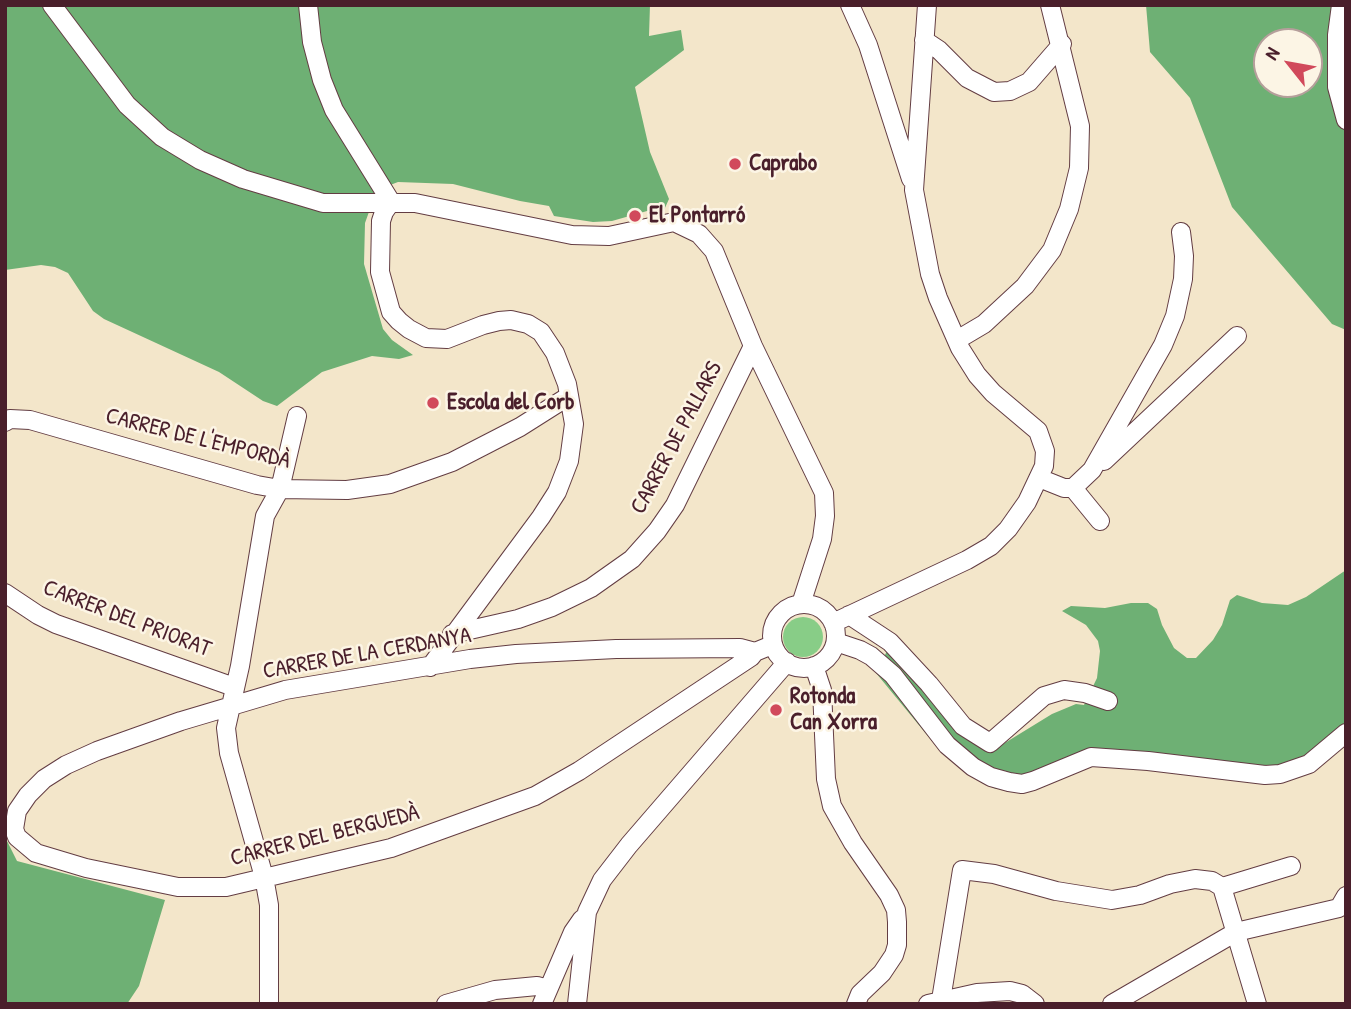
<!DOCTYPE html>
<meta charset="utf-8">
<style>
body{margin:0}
#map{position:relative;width:1351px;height:1009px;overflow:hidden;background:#f3e6ca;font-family:"Patrick Hand",sans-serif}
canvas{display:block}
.frame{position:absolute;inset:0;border:7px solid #4a1f2b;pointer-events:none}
.north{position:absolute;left:1253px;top:28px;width:70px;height:70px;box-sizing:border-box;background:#fcf5e5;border:2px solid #b59f9b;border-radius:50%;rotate:301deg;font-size:19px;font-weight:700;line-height:28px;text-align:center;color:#4a1f2b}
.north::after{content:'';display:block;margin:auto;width:24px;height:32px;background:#d1495b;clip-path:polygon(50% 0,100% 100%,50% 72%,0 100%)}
</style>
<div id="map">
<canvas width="1351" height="1009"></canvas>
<div class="frame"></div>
<div class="north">N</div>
</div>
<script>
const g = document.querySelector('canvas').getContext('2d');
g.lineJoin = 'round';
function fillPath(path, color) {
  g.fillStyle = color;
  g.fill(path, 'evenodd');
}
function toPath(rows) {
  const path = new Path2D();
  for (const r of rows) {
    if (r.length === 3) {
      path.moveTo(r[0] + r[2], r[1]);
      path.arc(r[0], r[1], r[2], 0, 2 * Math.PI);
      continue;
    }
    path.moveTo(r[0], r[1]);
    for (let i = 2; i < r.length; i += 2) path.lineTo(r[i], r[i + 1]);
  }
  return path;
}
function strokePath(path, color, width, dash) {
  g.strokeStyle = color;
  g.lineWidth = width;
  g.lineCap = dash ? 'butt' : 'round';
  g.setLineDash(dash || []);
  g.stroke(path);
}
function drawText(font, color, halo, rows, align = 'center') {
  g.font = font + ' "Patrick Hand",sans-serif';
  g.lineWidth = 5;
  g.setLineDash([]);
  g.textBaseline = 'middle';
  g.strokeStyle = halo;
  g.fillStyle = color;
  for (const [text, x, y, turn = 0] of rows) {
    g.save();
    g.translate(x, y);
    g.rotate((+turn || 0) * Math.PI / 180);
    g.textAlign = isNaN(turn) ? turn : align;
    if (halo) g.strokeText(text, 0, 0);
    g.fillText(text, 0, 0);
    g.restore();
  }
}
fillPath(toPath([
 [803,637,20]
]), '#88cd87');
fillPath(toPath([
 [5,5,650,5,649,36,681,30,684,50,635,87,650,152,669,199,664,210,654,209,612,221,593,222,554,216,549,206,520,201,453,184,398,182,385,187,370,209,365,223,364,264,383,329,392,340,413,355,399,359,372,356,322,372,277,406,263,401,219,372,104,319,93,311,68,273,55,267,41,265,5,270],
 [1146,5,1346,5,1346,330,1332,324,1232,207,1190,98,1150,52],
 [1267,42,1309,42,1309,84,1267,84],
 [1346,570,1346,740,1278,781,1131,765,1092,766,1019,790,996,789,982,783,941,752,876,673,887,651,959,732,995,749,1052,714,1076,704,1084,705,1097,678,1100,651,1098,641,1086,625,1062,611,1071,606,1105,608,1131,603,1148,603,1157,609,1162,625,1174,648,1187,658,1196,658,1213,640,1222,625,1230,600,1237,595,1262,603,1288,605,1306,597],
 [5,837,17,861,165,900,139,986,127,1004,5,1004]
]), '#6eb074');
const minor = toPath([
 [52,5,127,105,162,137,200,160,243,179,323,203,415,203,572,235,609,236,674,222,699,234,714,251,753,346,824,493,825,516,822,539,801,604],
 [308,5,312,42,322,80,334,110,391,202],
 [850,5,868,45,911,179],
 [1341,5,1337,35,1337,87,1346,120],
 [924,40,939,50,967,78,994,92,1010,91,1029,82,1062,44],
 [391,202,384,212,381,221,380,272,391,312,399,321,409,329,426,338,447,339,483,325,499,321,511,320,528,324,541,332,555,353,567,384,574,424,569,461,557,492,541,517,430,667],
 [957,340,984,324,1025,286,1052,250,1069,209,1079,168,1080,126,1050,5],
 [5,422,10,419,30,420,257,485,280,489,347,490,390,484,452,462,520,427,569,396],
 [1104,461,1237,336],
 [1039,478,1064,488,1073,488,1092,470,1163,345,1175,316,1183,279,1184,256,1181,232],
 [1073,488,1100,521],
 [5,593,38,615,56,624,234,687],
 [804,636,32],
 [849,615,890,642,929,684,963,726,990,743,1044,696,1064,690,1085,693,1108,701],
 [833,623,967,560,991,546,1008,529,1027,502,1044,466,1045,451,1038,431,993,393,977,375,960,348,938,298,930,274,914,190,927,5],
 [452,634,518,619,552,607,591,588,632,559,657,531,675,505,753,346],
 [836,642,860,650,871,656,893,675,947,745,973,767,991,777,1009,782,1022,784,1033,781,1091,757,1148,761,1265,775,1280,774,1309,764,1346,733],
 [755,652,751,657,579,771,535,796,391,848,226,887,178,887,86,868,36,853,17,837,14,829,17,811,28,795,44,779,66,765,97,751,181,721,285,690,470,659,516,654,616,649,740,648,755,652,772,645],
 [814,666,822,690,826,779,832,806,853,843,889,895,896,910,897,922,897,945,894,955,882,973,860,994,856,1004],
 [1222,887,1257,1004],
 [941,1000,962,870,994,874,1056,891,1112,900,1140,895,1170,884,1195,879,1212,881,1222,887,1291,866],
 [269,1004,269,905,264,877,229,753,226,728,240,666,265,516,280,489,297,416],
 [446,1004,495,990,537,986,548,989],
 [542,1004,573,932,582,919],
 [577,1004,587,912,602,880,629,845,787,662],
 [928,1004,977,993,1010,991,1022,994,1035,1004],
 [1112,1004,1236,932,1339,908,1346,896]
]);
strokePath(minor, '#633d43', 20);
strokePath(minor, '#fff', 18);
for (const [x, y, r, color] of [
 [735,164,7,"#d1495b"],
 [635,216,7,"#d1495b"],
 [433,403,7,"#d1495b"],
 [776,710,7,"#d1495b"]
]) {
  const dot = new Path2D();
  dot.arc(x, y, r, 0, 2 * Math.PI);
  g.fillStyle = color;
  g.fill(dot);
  strokePath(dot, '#fcf5e5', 2.5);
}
drawText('bold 23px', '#4a1f2b', '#fcf5e5', [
 ["Caprabo",749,164],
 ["El Pontarró",649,216],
 ["Escola del Corb",447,403],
 ["Rotonda",790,697],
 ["Can Xorra",790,723]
], 'left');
drawText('23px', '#4a1f2b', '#fcf5e5', [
 ["CARRER DE PALLARS",677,438,-62],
 ["CARRER DE L'EMPORDÀ",198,439,14],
 ["CARRER DEL PRIORAT",127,619,21],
 ["CARRER DE LA CERDANYA",367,654,-10],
 ["CARRER DEL BERGUEDÀ",325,836,-14]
]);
</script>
